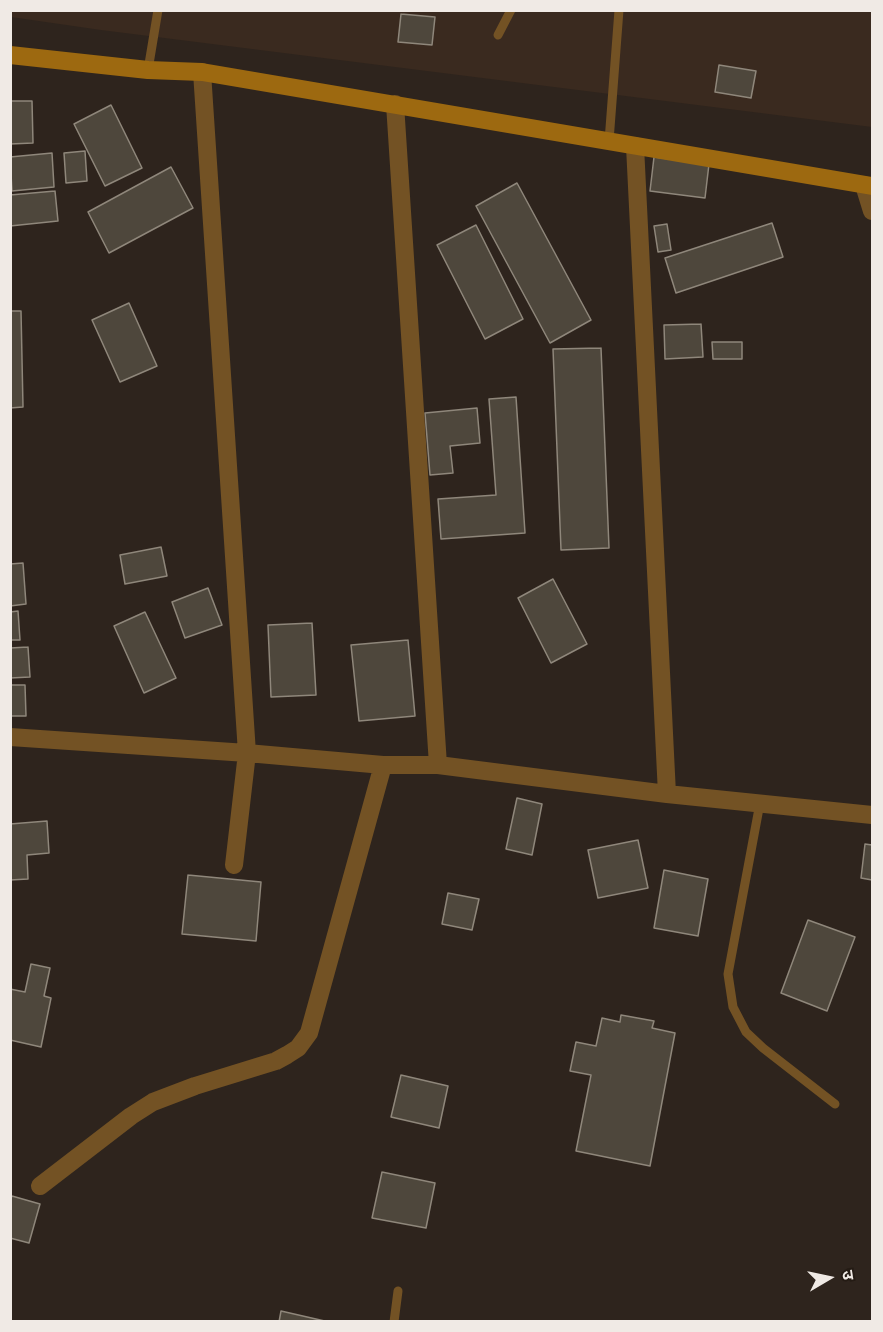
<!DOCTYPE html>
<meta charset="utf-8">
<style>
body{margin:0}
#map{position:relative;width:883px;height:1332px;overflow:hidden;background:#2e241d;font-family:Overpass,"Noto Sans Devanagari",sans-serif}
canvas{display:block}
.frame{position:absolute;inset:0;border:12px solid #f0eae5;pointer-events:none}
.north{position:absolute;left:799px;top:1248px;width:60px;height:60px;-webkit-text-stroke:4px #241b14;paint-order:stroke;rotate:81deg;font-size:16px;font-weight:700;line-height:24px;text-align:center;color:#f0eae5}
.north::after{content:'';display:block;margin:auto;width:21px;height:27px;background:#f0eae5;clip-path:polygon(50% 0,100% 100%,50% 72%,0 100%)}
</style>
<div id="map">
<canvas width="883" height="1332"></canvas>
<div class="frame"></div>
<div class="north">उ</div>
</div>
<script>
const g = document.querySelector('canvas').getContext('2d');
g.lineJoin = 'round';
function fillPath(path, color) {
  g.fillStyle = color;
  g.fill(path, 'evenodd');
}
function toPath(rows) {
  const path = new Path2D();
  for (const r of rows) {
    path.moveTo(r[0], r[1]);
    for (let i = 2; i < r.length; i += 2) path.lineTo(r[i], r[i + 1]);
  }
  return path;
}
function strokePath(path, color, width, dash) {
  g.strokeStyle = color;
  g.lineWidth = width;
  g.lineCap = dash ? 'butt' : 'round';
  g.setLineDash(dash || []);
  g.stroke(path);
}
fillPath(toPath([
 [10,11,872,11,872,127,101,30,11,17]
]), '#3a2a1f');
const building = toPath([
 [401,14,435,17,432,45,398,42,401,14],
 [719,65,756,71,751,98,715,92,719,65],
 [10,101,32,101,33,143,10,144,10,101],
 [111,105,142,168,105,186,74,124,111,105],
 [85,151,87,181,66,183,64,153,85,151],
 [52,153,54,187,12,191,10,157,52,153],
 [654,157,709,164,705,198,650,191,654,157],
 [171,167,193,208,109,253,88,212,171,167],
 [517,183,591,320,550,343,476,206,517,183],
 [55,191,58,221,10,226,10,195,55,191],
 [772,223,783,257,676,293,665,258,772,223],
 [667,224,671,250,658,252,654,226,667,224],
 [476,225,523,319,485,339,437,245,476,225],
 [129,303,157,366,120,382,92,320,129,303],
 [10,311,21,311,23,407,10,408,10,311],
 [701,324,703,357,665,359,664,325,701,324],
 [712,342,742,342,742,359,713,359,712,342],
 [601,348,609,548,561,550,553,349,601,348],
 [516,397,525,533,441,539,438,499,496,495,489,399,516,397],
 [477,408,480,443,450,446,453,473,430,475,425,413,477,408],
 [161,547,167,576,125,584,120,555,161,547],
 [23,563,26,604,10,606,10,564,23,563],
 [553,579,587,644,551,663,518,598,553,579],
 [208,588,222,625,185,638,172,602,208,588],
 [18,611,20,640,10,640,10,612,18,611],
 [145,612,176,678,144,693,114,626,145,612],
 [312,623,316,695,271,697,268,625,312,623],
 [408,640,415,716,359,721,351,645,408,640],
 [28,647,30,677,10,678,10,648,28,647],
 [10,685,25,685,26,716,10,716,10,685],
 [517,798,542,804,532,855,506,849,517,798],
 [47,821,49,853,27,855,28,879,10,880,10,824,47,821],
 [638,840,648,888,598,898,588,850,638,840],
 [865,844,872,845,872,880,861,878,865,844],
 [664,870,708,879,698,936,654,928,664,870],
 [188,875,261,882,256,941,182,934,188,875],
 [448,893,479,899,472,930,442,924,448,893],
 [808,920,855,937,827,1011,781,993,808,920],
 [31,964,50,968,44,996,51,998,41,1047,10,1040,10,989,25,992,31,964],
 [621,1015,654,1021,652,1028,675,1033,650,1166,576,1151,591,1075,570,1071,576,1042,596,1046,602,1018,620,1022,621,1015],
 [401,1075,448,1086,439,1128,391,1117,401,1075],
 [382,1172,435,1183,426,1228,372,1218,382,1172],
 [12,1196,40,1204,29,1243,10,1238,10,1201,12,1196],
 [281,1311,329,1322,279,1322,281,1311]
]);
fillPath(building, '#4e473c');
strokePath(building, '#8f877b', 1.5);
strokePath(toPath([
 [498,35,511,10],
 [148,70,158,10],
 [609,141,619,10],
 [760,803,728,974,733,1007,746,1032,763,1048,835,1104],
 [394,1322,398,1291]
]), '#735224', 9);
strokePath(toPath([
 [202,72,247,753,234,865],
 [395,104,438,765],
 [635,146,667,794],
 [864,185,872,211],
 [10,737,247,753,383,765,438,765,667,794,872,815],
 [40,1186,131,1116,153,1102,195,1086,276,1061,287,1055,298,1048,309,1033,383,765]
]), '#735224', 18);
strokePath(toPath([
 [10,55,148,70,202,72,872,186]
]), '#9d6910', 18);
</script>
